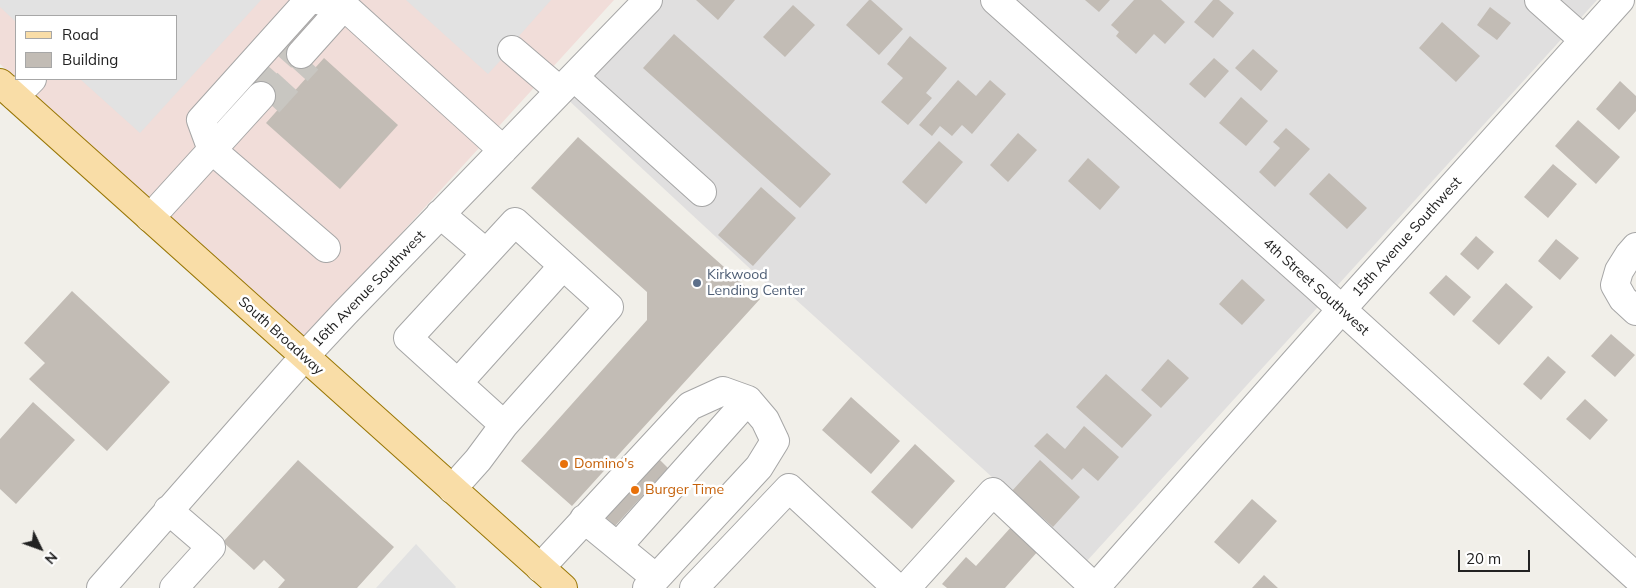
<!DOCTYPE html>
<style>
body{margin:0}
#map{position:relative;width:1636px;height:588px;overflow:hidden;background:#f1efe9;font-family:Mulish,sans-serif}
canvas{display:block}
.legend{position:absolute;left:15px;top:15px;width:162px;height:65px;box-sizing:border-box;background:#fff;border:1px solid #a7a7a7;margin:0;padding:6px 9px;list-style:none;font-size:15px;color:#222}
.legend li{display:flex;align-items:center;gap:10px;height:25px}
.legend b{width:25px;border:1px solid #a7a7a7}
.north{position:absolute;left:15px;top:523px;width:50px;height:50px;-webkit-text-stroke:4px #fff;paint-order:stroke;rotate:132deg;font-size:14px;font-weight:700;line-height:20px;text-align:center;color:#222}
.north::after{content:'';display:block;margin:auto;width:18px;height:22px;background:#222;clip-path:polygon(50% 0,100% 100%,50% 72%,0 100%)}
.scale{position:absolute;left:1458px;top:550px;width:72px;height:22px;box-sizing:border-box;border:2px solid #222;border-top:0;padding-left:6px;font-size:15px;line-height:18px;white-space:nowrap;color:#222;-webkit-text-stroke:4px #fff;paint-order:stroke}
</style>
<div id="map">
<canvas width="1636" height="588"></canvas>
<ul class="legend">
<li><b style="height:6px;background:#f9dda7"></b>Road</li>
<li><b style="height:14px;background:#c2bcb5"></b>Building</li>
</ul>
<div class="north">N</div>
<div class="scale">20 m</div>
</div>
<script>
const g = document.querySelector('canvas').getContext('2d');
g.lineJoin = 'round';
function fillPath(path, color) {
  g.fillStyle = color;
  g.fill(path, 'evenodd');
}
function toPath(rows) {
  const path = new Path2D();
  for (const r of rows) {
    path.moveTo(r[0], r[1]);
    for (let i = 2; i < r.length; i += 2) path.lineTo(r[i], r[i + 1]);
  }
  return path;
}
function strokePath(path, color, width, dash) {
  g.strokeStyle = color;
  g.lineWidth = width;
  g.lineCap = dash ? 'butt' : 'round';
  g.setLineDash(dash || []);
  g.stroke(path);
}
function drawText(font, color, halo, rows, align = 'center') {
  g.font = font + ' Mulish,sans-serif';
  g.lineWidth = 5;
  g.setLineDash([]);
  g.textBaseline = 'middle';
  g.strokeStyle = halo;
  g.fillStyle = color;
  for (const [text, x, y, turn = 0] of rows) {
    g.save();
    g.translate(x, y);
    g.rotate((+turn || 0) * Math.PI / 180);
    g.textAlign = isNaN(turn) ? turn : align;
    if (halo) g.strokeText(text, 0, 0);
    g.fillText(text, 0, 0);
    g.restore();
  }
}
fillPath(toPath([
 [654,0,1597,0,1086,562,783,288,772,289,565,97]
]), '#e0dfdf');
fillPath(toPath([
 [0,0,614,0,302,342,16,79,176,79,176,16,16,16,16,79,0,64]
]), '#f1ddd9');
fillPath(toPath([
 [0,0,261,0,140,133,80,79,176,79,176,16,16,16,16,22,0,7],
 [406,0,551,0,519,36,521,38,488,74],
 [416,544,456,587,455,588,376,588]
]), '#e2e2e2');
fillPath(toPath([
 [696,0,735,0,718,20],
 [869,0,871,0,903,29,879,55,846,25],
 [1085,0,1110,0,1099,12],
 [1134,0,1161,0,1185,22,1165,44,1154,34,1136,54,1116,36,1119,32,1111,25],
 [1213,0,1219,0,1234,13,1213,38,1194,22],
 [793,5,815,25,785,57,763,37],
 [1490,7,1511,23,1497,40,1477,25],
 [1442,22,1480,56,1456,82,1419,48],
 [674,34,831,174,800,208,643,68],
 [910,36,947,68,926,93,932,98,908,125,881,102,903,78,887,64],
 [1253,49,1278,71,1261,91,1235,68],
 [324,58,398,125,340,189,266,123],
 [1214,58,1229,71,1205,98,1189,84],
 [958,80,976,96,990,80,1006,94,972,134,962,125,952,136,940,126,932,136,919,125],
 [1620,81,1636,96,1636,111,1619,130,1596,109],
 [1241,97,1268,121,1246,146,1219,123],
 [1578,120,1620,157,1596,184,1555,146],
 [1286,128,1310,149,1275,187,1259,172,1280,148,1273,142],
 [1018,133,1037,150,1008,182,990,165],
 [578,137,760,299,572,506,521,461,647,320,647,292,531,188],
 [939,141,963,162,926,204,902,182],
 [1088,158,1120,187,1100,210,1068,181],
 [1553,164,1577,184,1548,218,1524,197],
 [1329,173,1367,208,1347,229,1309,194],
 [761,187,796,218,753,266,718,235],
 [1476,236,1494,252,1478,270,1460,254],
 [1556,239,1579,258,1560,280,1538,261],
 [1446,275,1471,297,1454,316,1429,293],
 [1242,279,1265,300,1242,325,1219,304],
 [1506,283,1533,307,1499,345,1472,321],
 [72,291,170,382,107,451,29,379,45,363,24,343],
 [1611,334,1635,355,1615,377,1591,356],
 [1548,356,1566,372,1541,400,1523,384],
 [1168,359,1189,378,1161,408,1141,390],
 [1106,374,1152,415,1122,448,1076,407],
 [851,397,900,441,871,474,822,430],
 [1585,399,1608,420,1590,440,1566,419],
 [33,402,75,440,16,504,0,489,0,439],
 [1084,426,1119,457,1098,481,1083,468,1072,480,1034,446,1047,433,1065,449],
 [915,444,955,481,912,529,871,492],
 [655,455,668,468,615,526,601,513],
 [298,460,394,547,357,588,278,588,285,580,264,560,254,570,223,542],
 [1040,460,1080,497,1053,527,1012,491],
 [1252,499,1277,521,1239,564,1214,542],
 [1012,526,1039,550,1005,588,947,588,942,584,966,557,976,566],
 [1264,575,1278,588,1252,588]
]), '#c2bcb5');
strokePath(toPath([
 [253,90,292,46],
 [269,103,308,60]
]), '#c8c6c1', 28, [28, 14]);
const minor = toPath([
 [309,0,201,120,212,150,326,248],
 [318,0,344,6,503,150],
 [995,0,1316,286,1636,577],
 [1539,0,1584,40],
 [512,50,560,91],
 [301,54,344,6],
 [574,77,702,192],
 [15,96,32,79],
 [440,214,486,253],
 [150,218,261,96],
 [1636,247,1629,255,1619,271,1615,285,1623,299,1636,311],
 [458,383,563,266],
 [452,489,478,460,504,425,609,307,515,222,408,338,504,425],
 [168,510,211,547,174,588],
 [584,519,656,578],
 [618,546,748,400],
 [540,568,690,406,723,391,748,400,765,420,775,441,759,467,647,588],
 [101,588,304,357,345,313,648,0],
 [694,588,789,488,897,588],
 [906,588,993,492,1095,588],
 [1095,588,1341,310,1620,0]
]);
const major = toPath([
 [0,83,563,588]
]);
strokePath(minor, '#a6a6a6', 30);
strokePath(major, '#997706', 30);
strokePath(minor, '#fff', 28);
strokePath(major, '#f9dda7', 28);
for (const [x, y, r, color] of [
 [697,283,5,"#5c6f8a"],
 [564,464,5,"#e8710a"],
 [635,490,5,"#e8710a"]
]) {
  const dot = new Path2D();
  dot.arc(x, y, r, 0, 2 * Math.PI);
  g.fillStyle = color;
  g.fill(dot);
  strokePath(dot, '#fff', 2);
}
drawText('14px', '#222', '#fff', [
 ["15th Avenue Southwest",1407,237,-48],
 ["4th Street Southwest",1316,287,42],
 ["16th Avenue Southwest",369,289,-46],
 ["South Broadway",281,336,42]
]);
drawText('14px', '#4e5e75', '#fff', [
 ["Kirkwood",707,275],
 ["Lending Center",707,291]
], 'left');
drawText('14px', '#c56008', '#fff', [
 ["Domino's",574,464],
 ["Burger Time",645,490]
], 'left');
</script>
